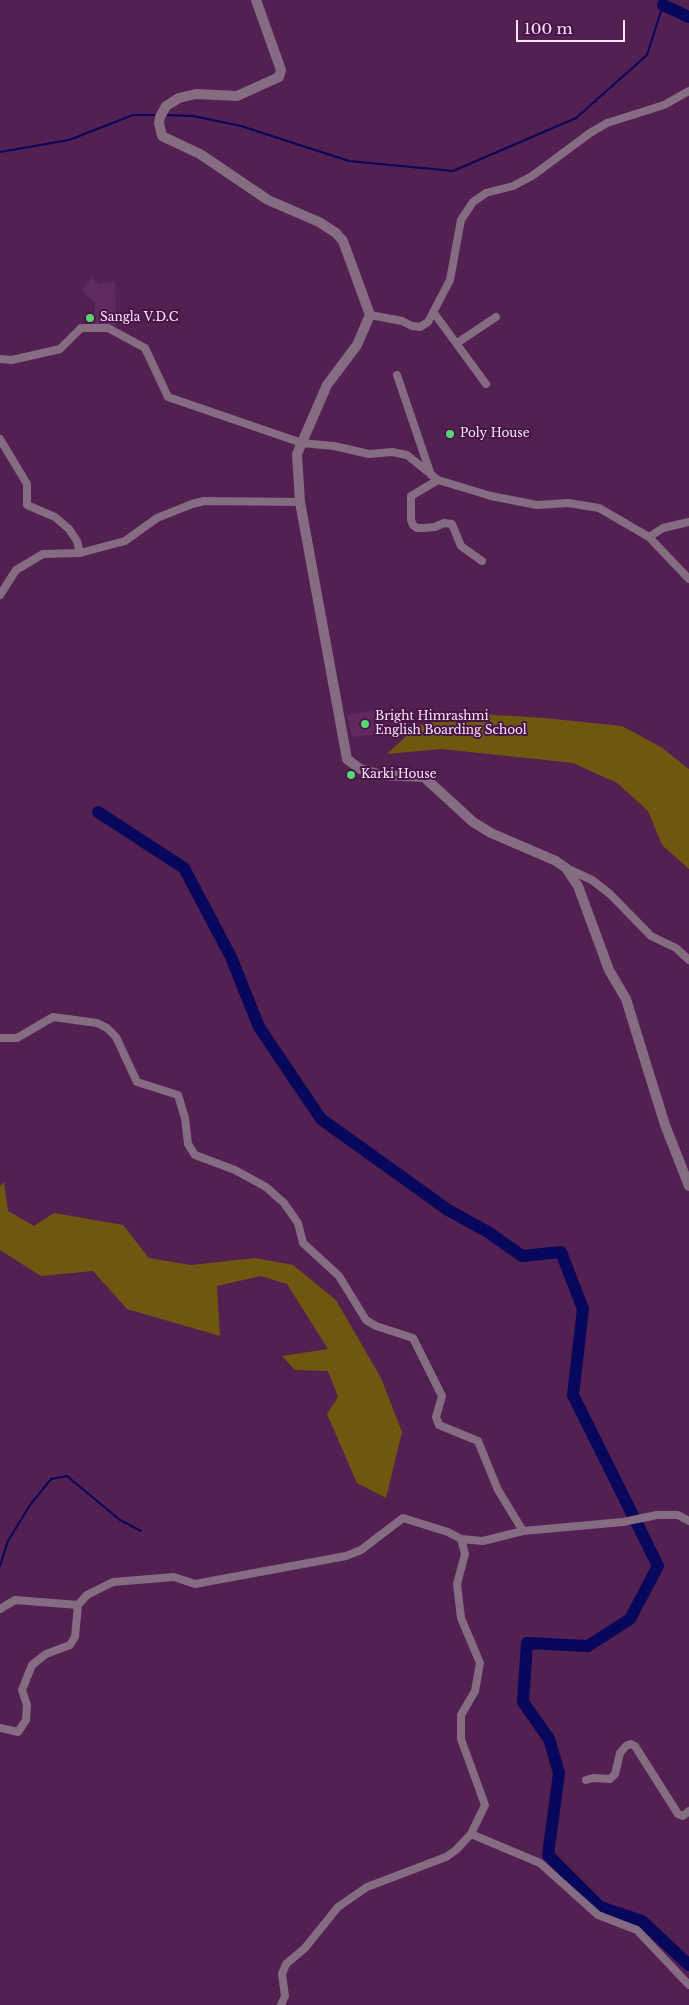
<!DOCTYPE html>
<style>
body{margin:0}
#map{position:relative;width:689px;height:2005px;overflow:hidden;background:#522051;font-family:"Libre Baskerville",serif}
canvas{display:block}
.scale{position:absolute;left:516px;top:20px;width:109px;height:22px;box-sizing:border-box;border:2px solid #ffe6fe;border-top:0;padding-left:6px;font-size:15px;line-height:18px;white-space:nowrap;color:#ffe6fe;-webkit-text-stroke:4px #471546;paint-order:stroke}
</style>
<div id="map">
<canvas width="689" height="2005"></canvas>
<div class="scale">100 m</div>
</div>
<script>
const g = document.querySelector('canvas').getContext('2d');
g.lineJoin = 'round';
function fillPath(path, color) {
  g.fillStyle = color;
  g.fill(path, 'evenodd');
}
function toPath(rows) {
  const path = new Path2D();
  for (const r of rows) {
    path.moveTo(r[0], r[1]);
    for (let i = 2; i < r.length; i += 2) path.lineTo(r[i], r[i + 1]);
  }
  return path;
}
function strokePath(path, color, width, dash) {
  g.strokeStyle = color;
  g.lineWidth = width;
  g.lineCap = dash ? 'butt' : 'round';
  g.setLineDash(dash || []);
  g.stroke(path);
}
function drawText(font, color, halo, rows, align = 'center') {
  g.font = font + ' "Libre Baskerville",serif';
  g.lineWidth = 4;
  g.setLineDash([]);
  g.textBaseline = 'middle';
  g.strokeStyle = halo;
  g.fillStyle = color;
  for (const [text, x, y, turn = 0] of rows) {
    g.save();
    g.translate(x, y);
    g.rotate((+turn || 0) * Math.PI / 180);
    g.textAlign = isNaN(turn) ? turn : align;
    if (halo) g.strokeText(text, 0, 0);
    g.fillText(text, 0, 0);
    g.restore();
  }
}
fillPath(toPath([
 [92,278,99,284,115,281,116,326,93,324,95,303,81,290],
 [379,709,383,734,352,737,347,715]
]), '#60295f');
fillPath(toPath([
 [449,712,544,718,622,726,661,747,689,769,689,869,662,845,648,811,617,783,573,763,442,749,387,754,415,728],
 [4,1182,8,1211,34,1226,54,1213,123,1225,149,1258,191,1265,255,1258,293,1265,336,1300,381,1378,402,1432,386,1498,357,1483,327,1414,338,1397,328,1371,295,1370,282,1356,328,1349,287,1284,261,1276,217,1286,220,1336,127,1309,93,1271,41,1276,0,1250,0,1186]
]), '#70570f');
strokePath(toPath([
 [166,115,193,116,241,126,349,161,453,171,576,118,647,55,663,5,660,0],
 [0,152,69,140,133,115,157,115],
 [0,1566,8,1541,30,1505,51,1479,67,1476,120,1520,141,1531]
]), '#07075b', 2);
strokePath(toPath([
 [663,5,689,17],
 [98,812,184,868,231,957,259,1027,321,1119,448,1210,488,1232,522,1256,561,1252,583,1309,573,1395,658,1566,630,1619,588,1646,527,1643,523,1702,549,1739,559,1773,548,1855,600,1907,642,1921,689,1965]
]), '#07075b', 12);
strokePath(toPath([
 [434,313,486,384],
 [370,315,402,321,412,326,420,327,428,322,450,280,461,220,473,202,486,193,513,186,532,176,590,133,607,123,664,105,689,91],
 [457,343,496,317],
 [0,359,12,360,60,349,81,328,108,328,145,348,168,397,302,443,334,446,369,454,392,452,407,455,438,480,491,496,537,505,568,503,599,508,649,537,689,579],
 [397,375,431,475],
 [0,439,27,484,27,505,55,517,69,529,77,541,80,553],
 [438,480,411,496,411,520,413,525,417,528,424,528,435,527,444,523,452,524,461,546,482,561],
 [649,537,663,528,689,522],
 [0,595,16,570,43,554,80,553,125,541,157,518,192,504,204,501,300,502],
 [566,868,592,880,610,894,651,936,676,948,689,960],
 [0,1038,17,1038,53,1017,97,1023,107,1028,116,1037,137,1082,178,1095,185,1118,188,1144,195,1155,235,1170,266,1187,284,1203,298,1223,303,1243,339,1276,366,1320,376,1326,413,1338,442,1396,436,1417,439,1425,478,1441,498,1490,523,1531,623,1522,657,1515,678,1515,689,1521],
 [461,1539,465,1554,457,1584,461,1618,480,1663,475,1691,461,1715,461,1739,485,1805,471,1834,540,1863,598,1915,637,1930,689,1985],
 [0,1609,15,1600,78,1605],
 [0,1728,18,1732,26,1720,27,1705,22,1690,32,1665,46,1654,70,1645,75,1637,78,1605,87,1595,113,1582,174,1577,195,1584,346,1556,361,1550,403,1518,448,1532,461,1539,483,1541,523,1531],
 [586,1780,593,1778,610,1779,615,1774,620,1753,626,1746,631,1744,635,1746,678,1814,683,1816,689,1811],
 [281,2005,285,1996,282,1974,286,1964,305,1948,338,1907,367,1887,446,1857,456,1850,471,1834]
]), '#856c83', 8);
strokePath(toPath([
 [256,0,281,70,279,77,237,96,196,94,179,98,166,106,160,117,159,123,162,136,166,138,200,154,268,200,319,222,336,233,343,241,370,315,357,345,327,385,297,454,300,502,347,759,360,769,382,775,424,777,473,822,491,833,556,861,566,868,578,886,609,970,626,999,665,1125,689,1186]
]), '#856c83', 10);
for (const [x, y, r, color] of [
 [90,318,5,"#56d671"],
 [450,434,5,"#56d671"],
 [365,724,5,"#56d671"],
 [351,775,5,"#56d671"]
]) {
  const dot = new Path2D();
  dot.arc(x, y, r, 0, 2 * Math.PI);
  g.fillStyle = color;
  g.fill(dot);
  strokePath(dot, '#471546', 2);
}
drawText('12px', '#ffe6fe', '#471546', [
 ["Sangla V.D.C",100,318],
 ["Poly House",460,434],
 ["Bright Himrashmi",375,717],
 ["English Boarding School",375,731],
 ["Karki House",361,775]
], 'left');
</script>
